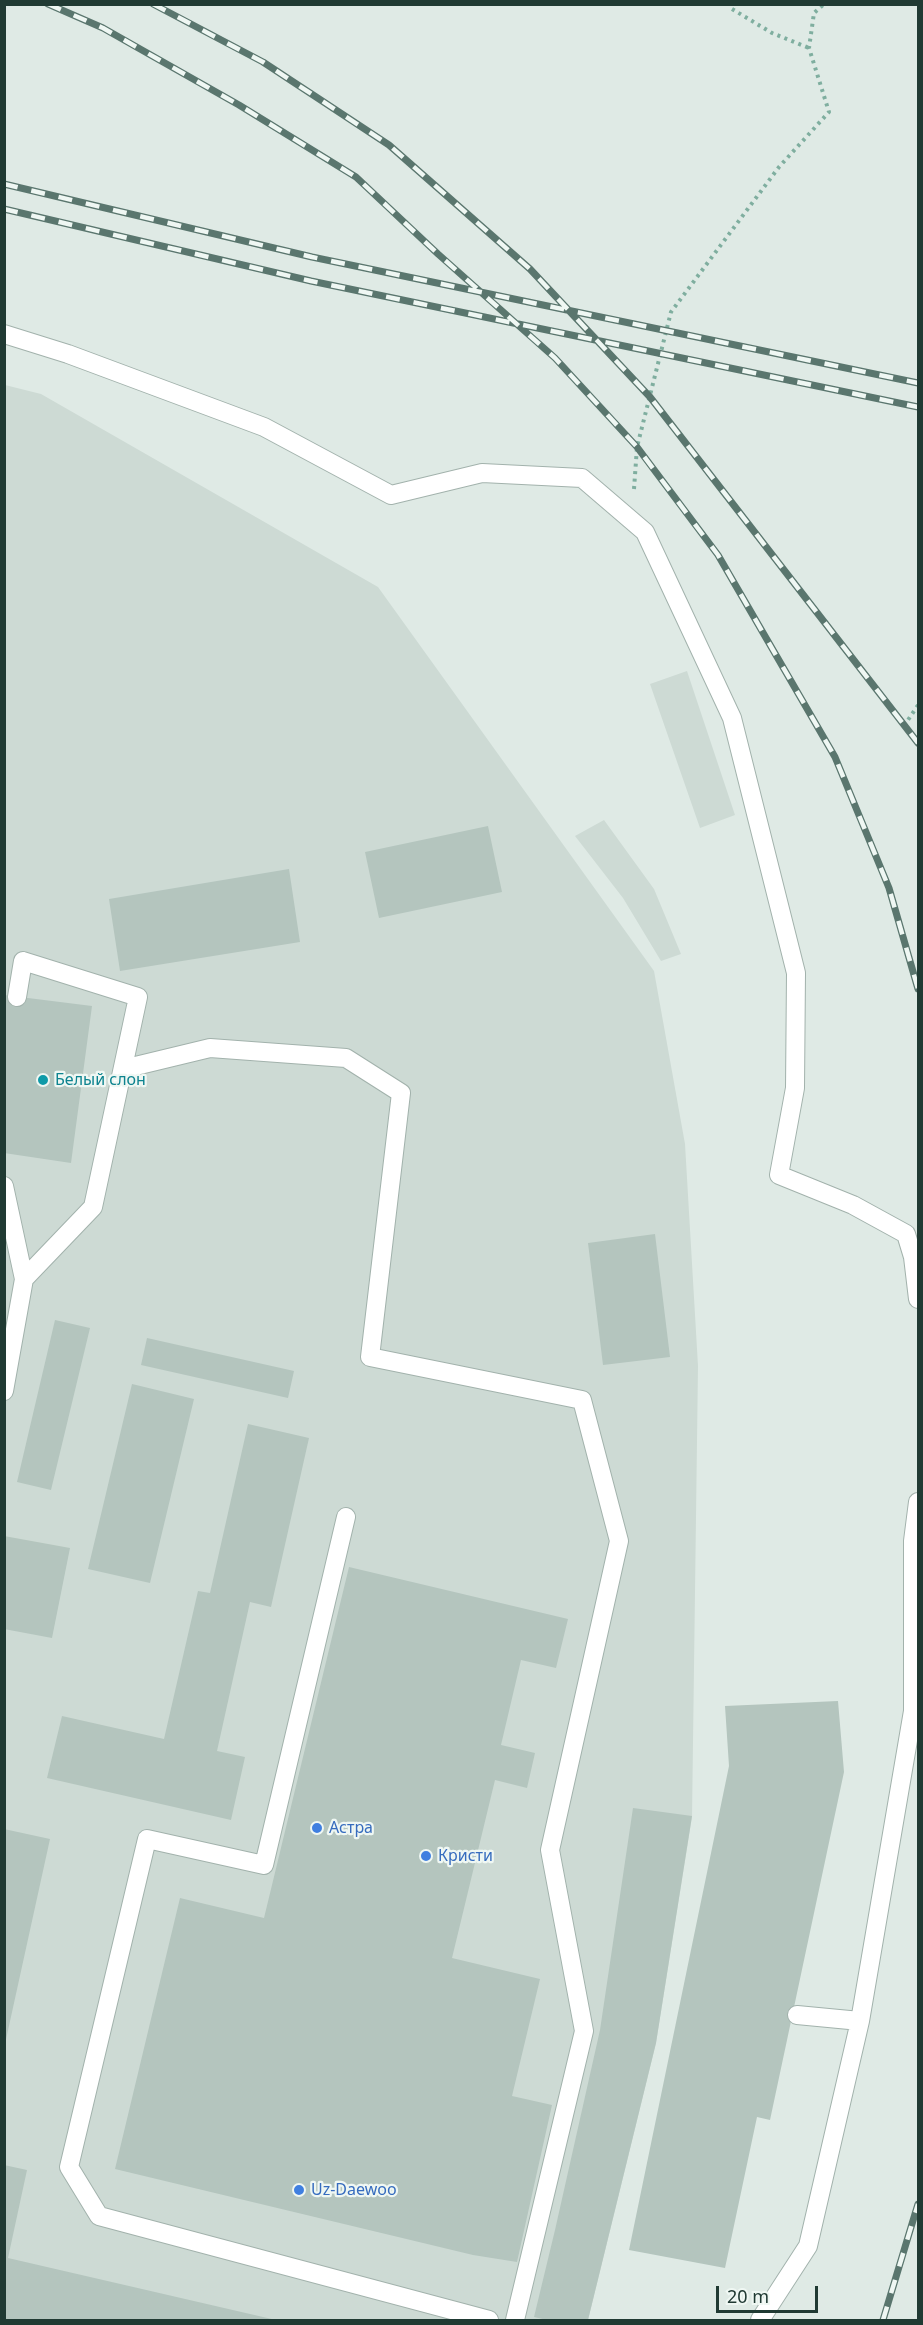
<!DOCTYPE html>
<meta charset="utf-8">
<style>
body{margin:0}
#map{position:relative;width:923px;height:2325px;overflow:hidden;background:#dfeae5;font-family:"Noto Sans",sans-serif}
canvas{display:block}
.frame{position:absolute;inset:0;border:6px solid #203a33;pointer-events:none}
.scale{position:absolute;left:716px;top:2286px;width:102px;height:27px;box-sizing:border-box;border:3px solid #203a33;border-top:0;padding-left:8px;font-size:18px;line-height:21px;white-space:nowrap;color:#203a33;-webkit-text-stroke:4px #eff7f3;paint-order:stroke}
</style>
<div id="map">
<canvas width="923" height="2325"></canvas>
<div class="frame"></div>
<div class="scale">20 m</div>
</div>
<script>
const g = document.querySelector('canvas').getContext('2d');
g.lineJoin = 'round';
function fillPath(path, color) {
  g.fillStyle = color;
  g.fill(path, 'evenodd');
}
function toPath(rows) {
  const path = new Path2D();
  for (const r of rows) {
    path.moveTo(r[0], r[1]);
    for (let i = 2; i < r.length; i += 2) path.lineTo(r[i], r[i + 1]);
  }
  return path;
}
function strokePath(path, color, width, dash) {
  g.strokeStyle = color;
  g.lineWidth = width;
  g.lineCap = dash ? 'butt' : 'round';
  g.setLineDash(dash || []);
  g.stroke(path);
}
function drawText(font, color, halo, rows, align = 'center') {
  g.font = font + ' "Noto Sans",sans-serif';
  g.lineWidth = 4.5;
  g.setLineDash([]);
  g.textBaseline = 'middle';
  g.strokeStyle = halo;
  g.fillStyle = color;
  for (const [text, x, y, turn = 0] of rows) {
    g.save();
    g.translate(x, y);
    g.rotate((+turn || 0) * Math.PI / 180);
    g.textAlign = isNaN(turn) ? turn : align;
    if (halo) g.strokeText(text, 0, 0);
    g.fillText(text, 0, 0);
    g.restore();
  }
}
fillPath(toPath([
 [5,385,41,394,378,587,654,971,685,1144,698,1366,692,1817,656,2043,588,2320,5,2320],
 [687,671,735,815,700,828,650,684],
 [604,820,654,889,681,954,661,961,623,898,575,836]
]), '#cddad4');
fillPath(toPath([
 [488,826,502,892,379,918,365,852],
 [289,869,300,942,120,971,109,899],
 [4,995,92,1006,71,1163,4,1153],
 [655,1234,670,1357,603,1365,588,1243],
 [55,1320,90,1328,51,1490,17,1482],
 [147,1338,294,1371,288,1398,141,1365],
 [132,1384,194,1399,150,1583,88,1569],
 [248,1424,309,1438,271,1607,250,1602,217,1751,245,1757,231,1820,47,1778,62,1716,164,1739,198,1591,210,1593],
 [4,1536,70,1548,52,1638,4,1629],
 [349,1567,568,1619,556,1668,521,1660,501,1745,535,1753,527,1788,495,1780,452,1958,540,1979,512,2096,552,2105,517,2262,473,2255,115,2169,180,1898,264,1918],
 [838,1701,844,1772,770,2120,757,2117,725,2268,629,2250,729,1766,725,1706],
 [633,1808,692,1816,656,2043,588,2320,547,2320,534,2317,555,2230,600,2030],
 [4,1829,50,1839,5,2044,4,2044],
 [4,2165,27,2170,8,2258,276,2320,4,2320]
]), '#b4c5be');
const minor = toPath([
 [4,334,68,354,264,427,391,495,482,473,582,478,645,532,732,718,796,973,795,1088,779,1175,853,1205,906,1234,913,1257,918,1299],
 [17,997,23,961,138,997,93,1207,24,1279],
 [123,1069,210,1048,346,1058,401,1093,370,1357,582,1400,619,1541,550,1850,584,2031,515,2320],
 [4,1186,24,1279,4,1391],
 [346,1517,264,1865,147,1839,69,2167,99,2216,489,2320],
 [797,2015,860,2021],
 [760,2320,808,2246,860,2021,913,1711,913,1541,918,1502]
]);
strokePath(minor, '#a2b2ac', 20);
strokePath(toPath([
 [732,9,772,33,809,48],
 [634,489,637,447,671,312,779,167,829,112,809,48,814,13,824,4],
 [904,726,918,705]
]), '#7fae9f', 4, [3, 4.5]);
strokePath(minor, '#fff', 18);
const rail = toPath([
 [48,4,103,28,239,105,356,177,438,254,555,358,637,447,718,555,835,757,889,888,918,989],
 [153,4,263,62,389,145,530,269,650,397,918,743],
 [4,184,312,257,918,383],
 [4,209,311,281,918,407],
 [883,2320,918,2204]
]);
strokePath(rail, '#5a766e', 7);
strokePath(rail, '#eff7f3', 4.5, [14]);
for (const [x, y, r, color] of [
 [43,1080,6,"#0f9aa8"],
 [317,1828,6,"#3f7fe0"],
 [426,1856,6,"#3f7fe0"],
 [299,2190,6,"#3f7fe0"]
]) {
  const dot = new Path2D();
  dot.arc(x, y, r, 0, 2 * Math.PI);
  g.fillStyle = color;
  g.fill(dot);
  strokePath(dot, '#eff7f3', 2);
}
drawText('16px', '#0d838f', '#eff7f3', [
 ["Белый слон",55,1080]
], 'left');
drawText('16px', '#366cbe', '#eff7f3', [
 ["Астра",329,1828],
 ["Кристи",438,1856],
 ["Uz-Daewoo",311,2190]
], 'left');
</script>
